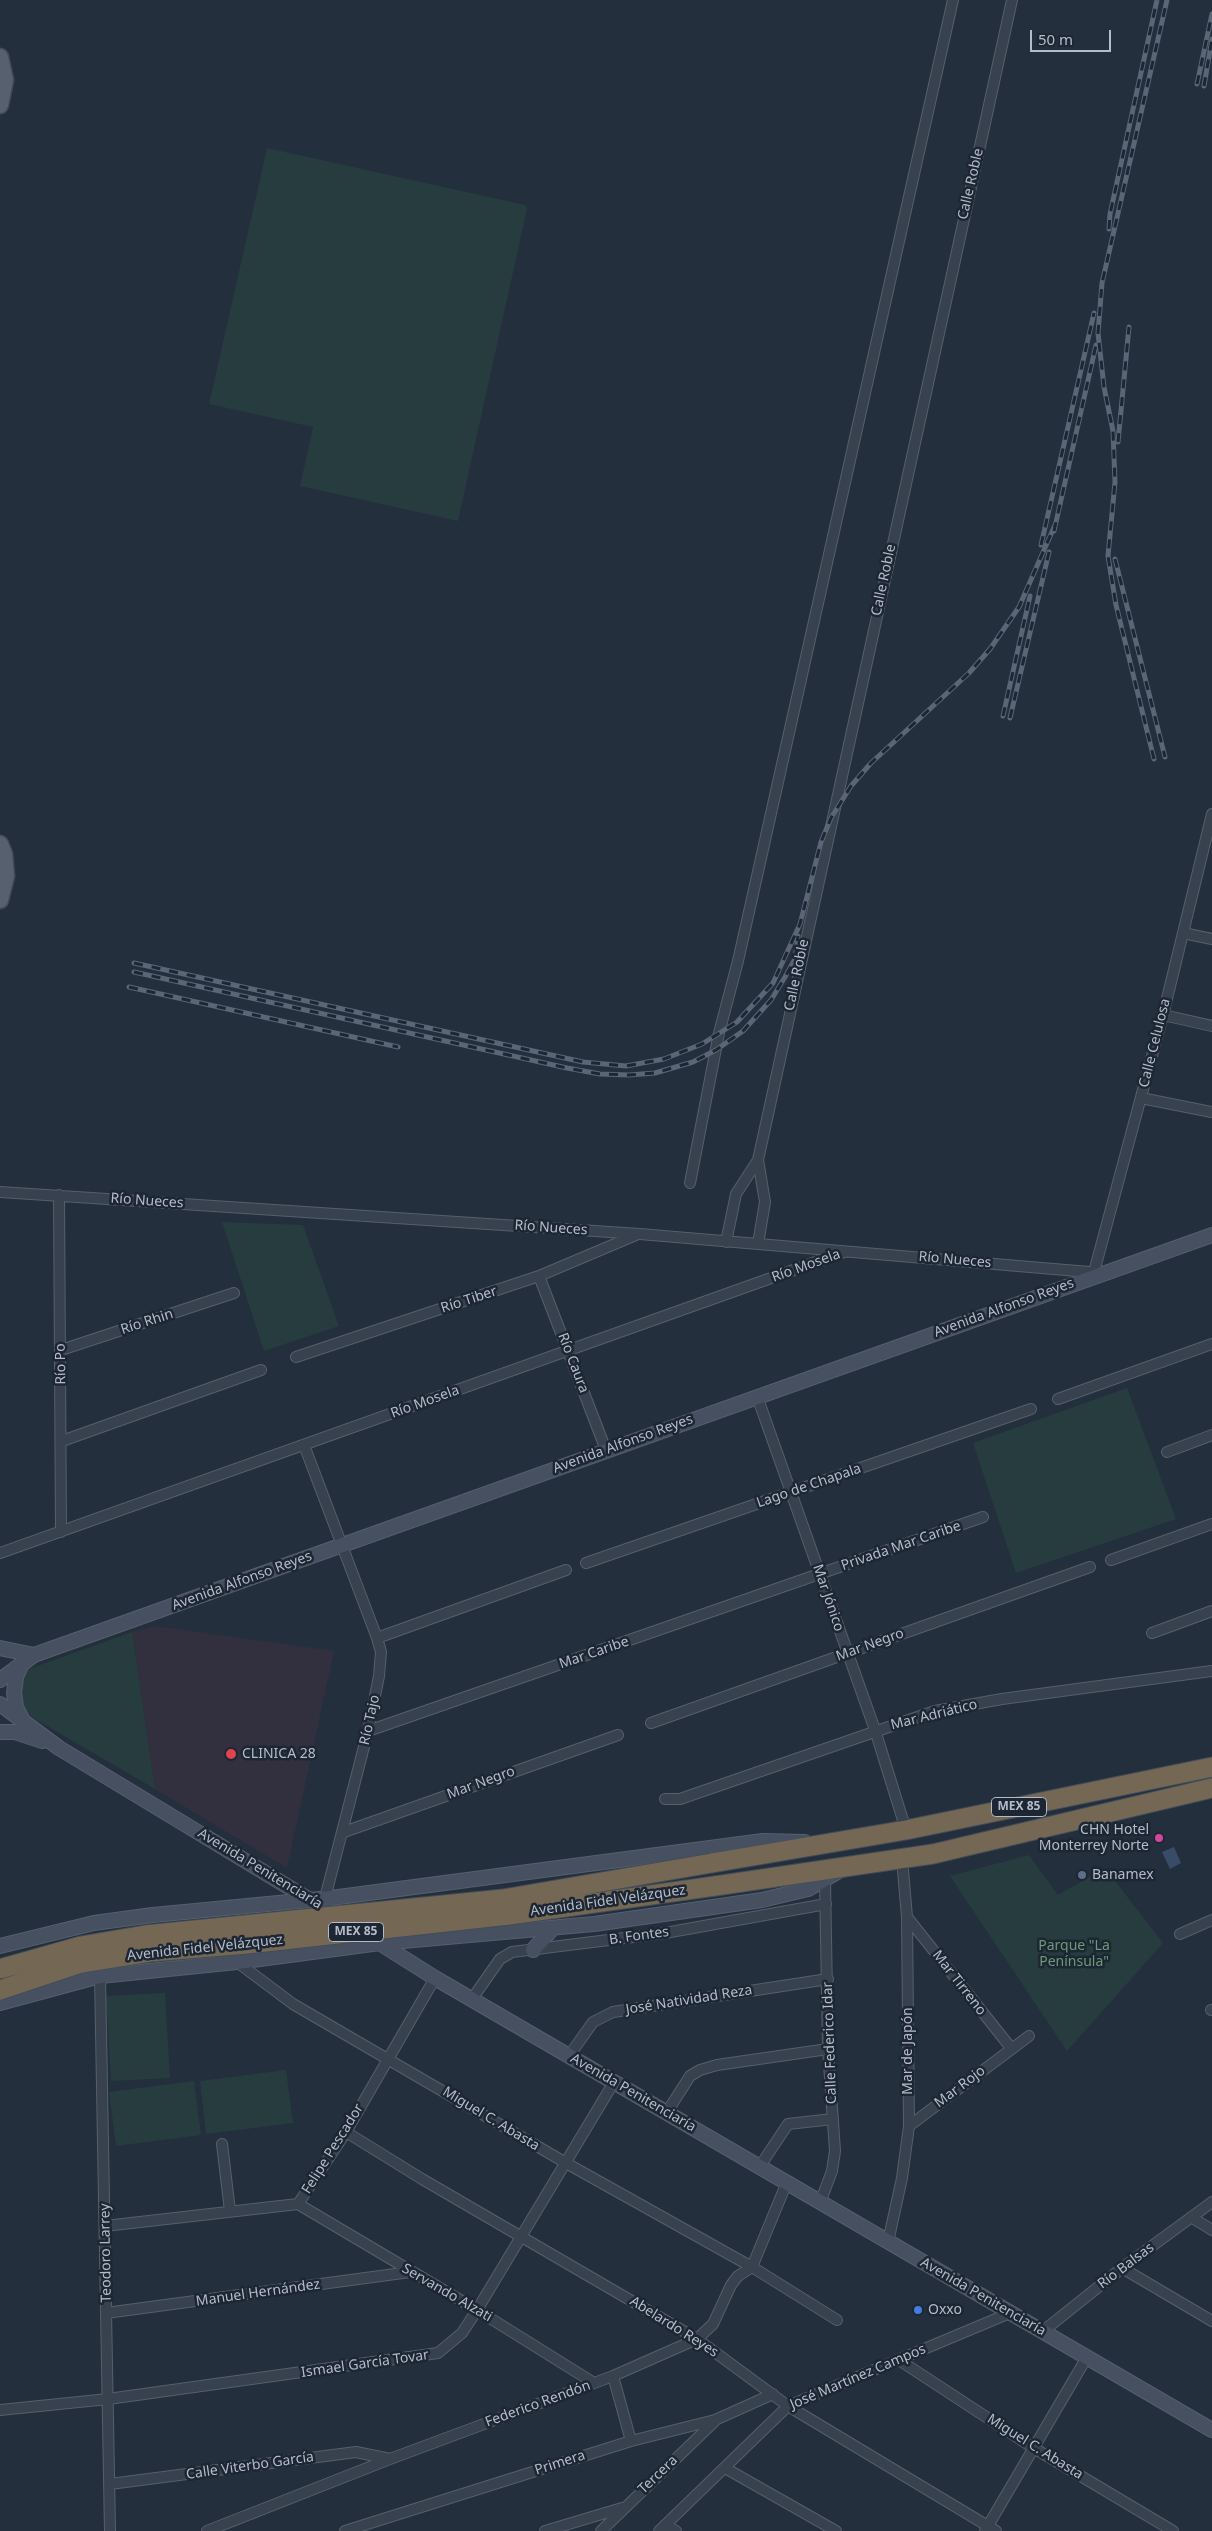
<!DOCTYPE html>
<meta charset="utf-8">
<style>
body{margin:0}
#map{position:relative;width:1212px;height:2531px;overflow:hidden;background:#242f3e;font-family:"Noto Sans",sans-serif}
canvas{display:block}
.scale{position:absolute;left:1030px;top:30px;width:81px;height:22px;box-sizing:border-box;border:2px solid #b4bcc9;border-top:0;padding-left:6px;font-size:15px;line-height:18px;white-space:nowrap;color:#b4bcc9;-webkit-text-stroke:4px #1d2633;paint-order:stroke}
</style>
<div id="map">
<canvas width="1212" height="2531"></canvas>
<div class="scale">50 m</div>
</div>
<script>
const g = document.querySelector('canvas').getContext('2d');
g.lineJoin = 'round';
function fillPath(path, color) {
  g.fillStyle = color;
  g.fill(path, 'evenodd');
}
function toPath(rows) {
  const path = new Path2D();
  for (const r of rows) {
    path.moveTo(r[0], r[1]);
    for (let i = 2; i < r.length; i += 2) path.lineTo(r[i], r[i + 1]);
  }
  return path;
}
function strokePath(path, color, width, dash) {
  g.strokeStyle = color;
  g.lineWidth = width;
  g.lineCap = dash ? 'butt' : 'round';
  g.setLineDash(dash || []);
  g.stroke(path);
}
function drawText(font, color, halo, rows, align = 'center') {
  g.font = font + ' "Noto Sans",sans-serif';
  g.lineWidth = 5;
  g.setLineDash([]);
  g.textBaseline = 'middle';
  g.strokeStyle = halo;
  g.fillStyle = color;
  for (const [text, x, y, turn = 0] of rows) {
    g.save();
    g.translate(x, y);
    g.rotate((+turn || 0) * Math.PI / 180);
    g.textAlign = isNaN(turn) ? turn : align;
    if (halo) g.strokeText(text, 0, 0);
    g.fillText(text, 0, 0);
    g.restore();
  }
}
fillPath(toPath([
 [154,1626,334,1651,287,1868,155,1789,132,1632]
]), '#32303f');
fillPath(toPath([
 [267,148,525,205,527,209,458,521,300,486,313,427,209,404],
 [222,1222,303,1225,339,1326,264,1351],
 [1127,1388,1176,1519,1016,1573,973,1443],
 [132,1632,155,1789,30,1716,23,1708,19,1681,26,1670],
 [1029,1855,1058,1895,1105,1868,1163,1943,1067,2051,950,1876],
 [165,1993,170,2078,111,2081,106,1996],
 [286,2070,293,2123,206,2134,200,2081],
 [194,2081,201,2135,116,2146,109,2092]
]), '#263c3f');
fillPath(toPath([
 [1174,1847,1181,1863,1170,1869,1162,1852]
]), '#394c67');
const street = toPath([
 [1183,933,1212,939],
 [1163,1015,1212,1026],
 [1141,1098,1212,1112],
 [758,1160,765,1202,758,1244],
 [690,1183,719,1033,738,961,953,0],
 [0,1192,640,1234,1101,1273],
 [59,1195,61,1532],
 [726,1242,736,1194,758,1160,1012,0],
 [1094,1272,1163,1015,1212,814],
 [539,1276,606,1450],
 [61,1350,234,1293],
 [296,1357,539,1276,636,1235],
 [757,1396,875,1730,906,1830],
 [1058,1399,1212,1344],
 [62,1441,261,1370],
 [304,1445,377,1638,381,1652,379,1676,368,1731,325,1898],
 [1167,1452,1212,1435],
 [0,1553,844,1252],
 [1111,1560,1212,1524],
 [586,1563,1031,1409],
 [1152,1633,1212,1611],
 [377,1638,566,1570],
 [651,1723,1090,1567],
 [368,1731,983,1517],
 [665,1799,680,1799,935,1711,1002,1699,1212,1671],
 [344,1832,618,1735],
 [907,1917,1011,2048],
 [1180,1934,1212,1920],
 [237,1962,293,2004,566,2163,752,2267,837,2320],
 [100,1976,110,2531],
 [472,1999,500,1959,512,1952,665,1933,826,1904],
 [1211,2010,1212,2010],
 [569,2056,593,2022,613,2012,828,1979],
 [667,2112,690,2076,700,2070,717,2065,828,2049],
 [909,2126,1029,2036],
 [346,2132,422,2179,697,2339,788,2406,996,2531],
 [222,2144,230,2211],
 [760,2166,788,2124,833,2119],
 [820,2203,832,2171,835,2151,828,2049,825,1881],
 [298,2204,477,2310,594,2383],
 [298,2204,346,2132,435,1978],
 [1191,2217,1212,2230],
 [105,2226,298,2204],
 [888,2242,902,2178,909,2126,907,1917,902,1859],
 [1122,2268,1212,2321],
 [106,2313,410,2272],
 [1042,2332,1122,2268,1212,2202],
 [899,2360,1032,2447,1173,2531],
 [613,2376,631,2441],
 [0,2410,108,2399,438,2353,462,2333,477,2310,614,2082],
 [725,2468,836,2531],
 [110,2484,356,2452,390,2459],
 [665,2525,676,2531],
 [207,2531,390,2459,613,2376,697,2339,713,2324,731,2285,738,2276,752,2267,787,2182],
 [345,2531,631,2441,715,2420,773,2394],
 [545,2531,622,2508],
 [601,2531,715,2421],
 [659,2531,788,2406,1010,2313],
 [985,2531,1087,2357]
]);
const secondary = toPath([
 [0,1648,34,1655],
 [22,1663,16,1677,14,1693,16,1707,23,1721],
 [0,1680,34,1655,1212,1235],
 [0,1704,59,1748,338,1917],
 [0,1732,15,1732,42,1741],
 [359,1930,435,1978,1212,2430],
 [0,1946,94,1923,153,1915,331,1898,763,1841,805,1842],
 [533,1950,553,1928],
 [0,2003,100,1976,237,1962,380,1943,594,1924,762,1900,808,1889,844,1868]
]);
const primary = toPath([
 [0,57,5,80,0,105],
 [0,844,4,854,6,876,0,900]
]);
const highway = toPath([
 [712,1863,906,1830,1212,1767],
 [715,1886,933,1854,1212,1788]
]);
strokePath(street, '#565f6c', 12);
strokePath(secondary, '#565f6c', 16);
strokePath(primary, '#414a57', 19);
strokePath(highway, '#434c59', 21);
strokePath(street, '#38414e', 10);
strokePath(secondary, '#465061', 14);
strokePath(primary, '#56606e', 16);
strokePath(highway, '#746855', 19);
const rail = toPath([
 [1197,84,1212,14],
 [1204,86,1212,39],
 [1109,229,1110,214,1157,0],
 [1118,442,1129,327],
 [1054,531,1096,345],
 [1041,545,1094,313],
 [1115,559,1165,757],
 [1003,716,1030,596],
 [1010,718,1049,552],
 [1154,759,1116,605,1108,556,1115,482,1113,431,1104,387,1098,333,1102,283,1167,0],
 [134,963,583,1062,626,1066,664,1059,702,1044,737,1022,773,983,800,924,821,842,831,818,851,786,871,763,969,673,990,649,1019,607,1055,525],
 [134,972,567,1068,600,1074,629,1075,655,1073,693,1062,716,1050,743,1031,771,1000,785,977,795,959,798,936],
 [129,987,398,1047]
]);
strokePath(rail, '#5a6575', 5);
strokePath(rail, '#1d2633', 3, [9]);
const highwayBridge = toPath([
 [0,1969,81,1946,145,1935,503,1899,712,1863],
 [0,1990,81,1963,150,1952,247,1944,509,1915,715,1886]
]);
strokePath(highwayBridge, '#434c59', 21, []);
strokePath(highwayBridge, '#746855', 19);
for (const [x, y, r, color] of [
 [231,1754,6,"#e0444e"],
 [1159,1838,5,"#d1479c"],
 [1082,1875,5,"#5c6f8a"],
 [918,2310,5,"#3f7fe0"]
]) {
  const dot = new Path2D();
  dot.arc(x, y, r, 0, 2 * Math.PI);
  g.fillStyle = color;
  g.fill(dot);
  strokePath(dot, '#1d2633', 2);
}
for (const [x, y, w] of [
 [1019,1807,55],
 [356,1932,55]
]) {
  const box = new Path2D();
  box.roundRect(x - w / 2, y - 9.5, w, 19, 4);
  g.fillStyle = '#1d2633';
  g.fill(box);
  strokePath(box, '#b4bcc9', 1);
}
drawText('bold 12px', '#b4bcc9', null, [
 ["MEX 85",1019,1807],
 ["MEX 85",356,1932]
]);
drawText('14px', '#b4bcc9', '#1d2633', [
 ["Calle Roble",971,184,-77],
 ["Calle Roble",884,580,-78],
 ["Calle Roble",797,975,-78],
 ["Calle Celulosa",1155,1043,-76],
 ["Río Nueces",147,1201,4],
 ["Río Nueces",551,1228,4],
 ["Río Nueces",955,1260,5],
 ["Río Mosela",806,1266,-20],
 ["Río Tiber",469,1300,-18],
 ["Avenida Alfonso Reyes",1004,1308,-20],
 ["Río Rhin",147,1322,-18],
 ["Río Caura",573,1363,69],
 ["Río Po",61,1364,-91],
 ["Río Mosela",425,1402,-20],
 ["Avenida Alfonso Reyes",623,1444,-20],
 ["Lago de Chapala",809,1486,-19],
 ["Privada Mar Caribe",901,1546,-19],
 ["Avenida Alfonso Reyes",242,1581,-20],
 ["Mar Jónico",828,1598,71],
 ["Mar Negro",870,1645,-20],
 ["Mar Caribe",594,1653,-19],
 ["Mar Adriático",934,1715,-14],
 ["Río Tajo",370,1720,-78],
 ["Mar Negro",481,1783,-20],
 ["Avenida Penitenciaría",260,1869,31],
 ["Avenida Fidel Velázquez",608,1901,-8],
 ["B. Fontes",639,1936,-8],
 ["Avenida Fidel Velázquez",205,1948,-6],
 ["Mar Tirreno",959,1983,52],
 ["José Natividad Reza",689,2000,-9],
 ["Calle Federico Idar",830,2043,-92],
 ["Mar de Japón",908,2051,-90],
 ["Mar Rojo",960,2087,-37],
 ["Avenida Penitenciaría",633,2093,30],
 ["Miguel C. Abasta",491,2119,31],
 ["Felipe Pescador",333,2149,-58],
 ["Teodoro Larrey",106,2253,-91],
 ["Río Balsas",1126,2266,-37],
 ["Manuel Hernández",258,2293,-8],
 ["Servando Alzati",447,2293,30],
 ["Avenida Penitenciaría",983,2297,30],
 ["Abelardo Reyes",674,2327,32],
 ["Ismael García Tovar",365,2364,-8],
 ["José Martínez Campos",858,2377,-23],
 ["Federico Rendón",538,2404,-20],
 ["Miguel C. Abasta",1035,2447,32],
 ["Primera",560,2463,-18],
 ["Calle Viterbo García",250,2466,-8],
 ["Tercera",658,2475,-44]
]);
drawText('14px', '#b4bcc9', '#1d2633', [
 ["CLINICA 28",242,1754],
 ["CHN Hotel",1149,1830,"right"],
 ["Monterrey Norte",1149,1846,"right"],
 ["Banamex",1092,1875],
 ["Oxxo",928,2310]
], 'left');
drawText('14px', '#6b9a76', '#1d2633', [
 ["Parque \"La",1074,1946],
 ["Península\"",1074,1962]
]);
</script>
